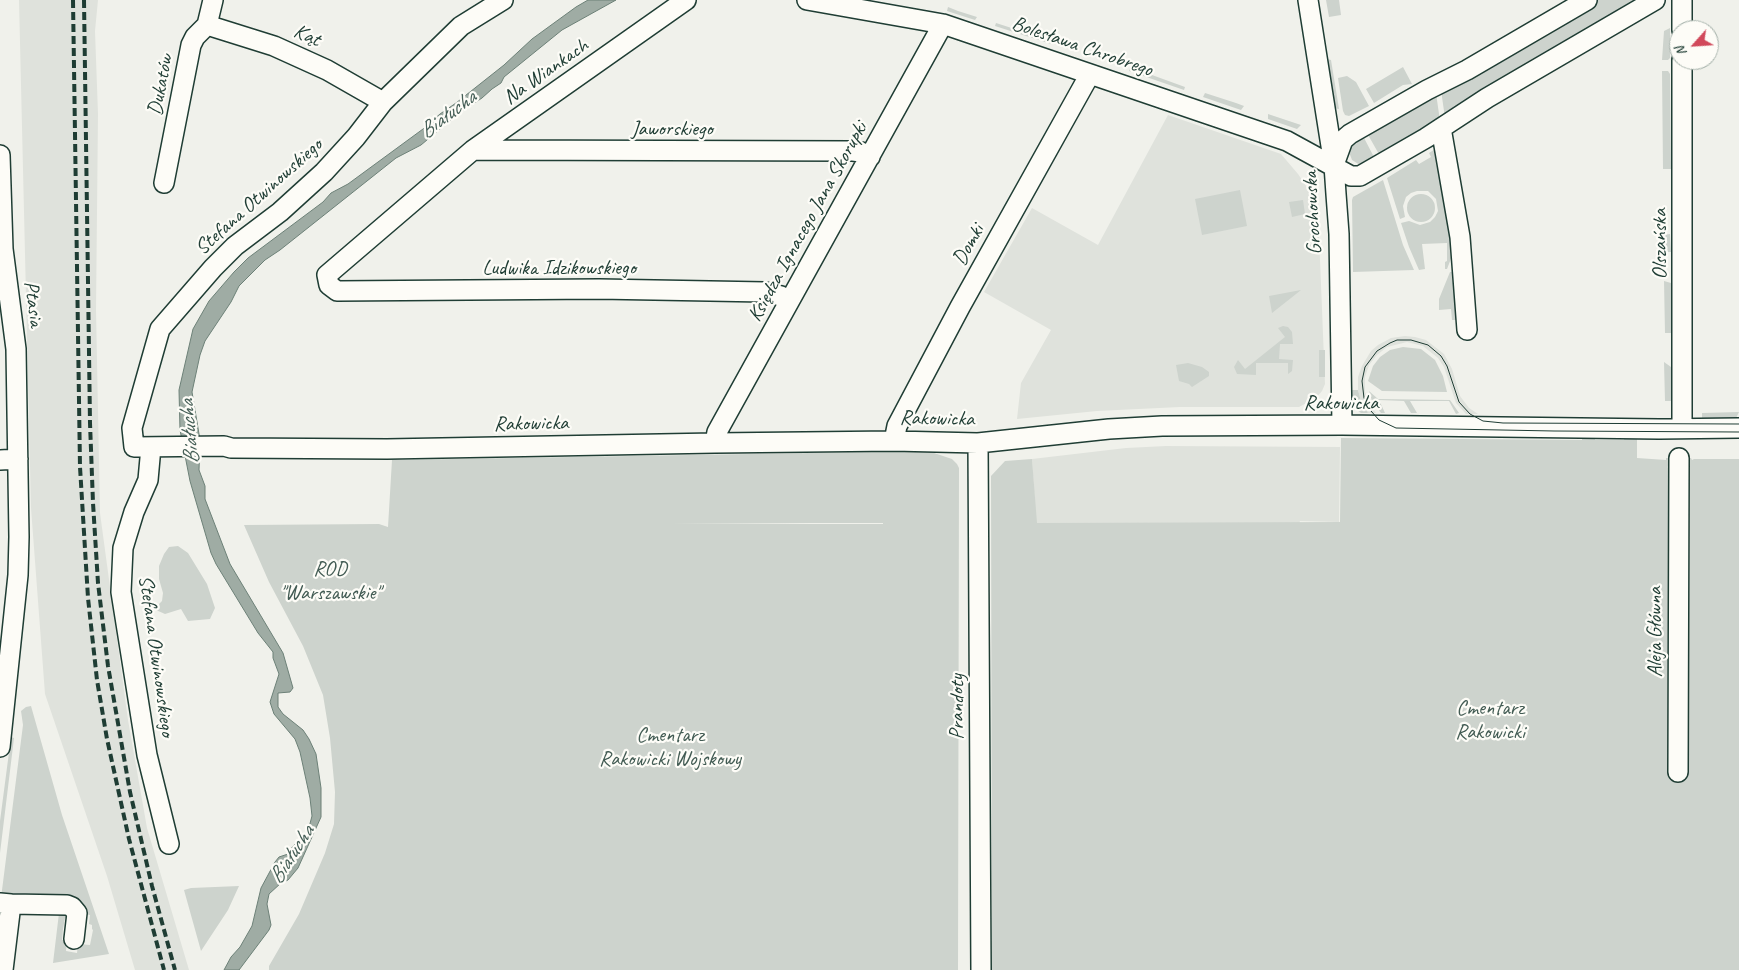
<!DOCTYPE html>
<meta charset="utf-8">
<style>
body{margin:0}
#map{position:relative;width:1739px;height:970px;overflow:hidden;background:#f0f1eb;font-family:Caveat,sans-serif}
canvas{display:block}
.north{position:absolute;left:1669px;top:20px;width:50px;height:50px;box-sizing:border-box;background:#fdfcf7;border:1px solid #a4b0a9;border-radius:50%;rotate:244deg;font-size:14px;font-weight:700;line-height:20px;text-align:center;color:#1f3d34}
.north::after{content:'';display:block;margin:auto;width:18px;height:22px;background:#d1495b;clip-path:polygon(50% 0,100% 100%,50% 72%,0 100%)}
</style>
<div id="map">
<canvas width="1739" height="970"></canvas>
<div class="north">N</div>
</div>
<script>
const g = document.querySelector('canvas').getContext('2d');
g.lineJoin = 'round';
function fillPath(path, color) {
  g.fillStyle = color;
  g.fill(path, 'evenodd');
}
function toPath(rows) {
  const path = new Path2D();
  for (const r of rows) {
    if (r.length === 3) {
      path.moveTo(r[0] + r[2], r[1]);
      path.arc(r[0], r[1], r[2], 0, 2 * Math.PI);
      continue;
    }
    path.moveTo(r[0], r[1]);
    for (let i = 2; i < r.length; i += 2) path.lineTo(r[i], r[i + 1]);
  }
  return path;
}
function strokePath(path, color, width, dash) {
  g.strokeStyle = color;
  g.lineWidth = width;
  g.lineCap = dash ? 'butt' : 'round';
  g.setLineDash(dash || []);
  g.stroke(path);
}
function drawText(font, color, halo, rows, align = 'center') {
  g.font = font + ' Caveat,sans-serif';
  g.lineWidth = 4.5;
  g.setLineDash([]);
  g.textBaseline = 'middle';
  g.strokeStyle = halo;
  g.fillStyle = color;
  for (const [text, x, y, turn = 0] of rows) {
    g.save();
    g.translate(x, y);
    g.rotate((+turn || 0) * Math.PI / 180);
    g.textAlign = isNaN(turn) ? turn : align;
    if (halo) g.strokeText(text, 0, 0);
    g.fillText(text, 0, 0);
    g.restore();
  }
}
fillPath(toPath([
 [19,0,98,0,95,31,98,114,96,310,100,513,128,720,147,828,189,970,135,970,107,876,45,694,31,508],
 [1168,115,1281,154,1298,174,1308,189,1318,210,1325,384,1322,391,1316,398,1299,407,1180,407,1097,411,1017,419,1021,383,1051,330,984,292,1032,208,1098,245],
 [1405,336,1415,337,1426,340,1444,354,1452,369,1460,396,1469,408,1478,414,1466,414,1456,403,1444,367,1438,358,1423,346,1407,342,1387,347,1377,355,1369,365,1365,377,1365,392,1371,406,1376,413,1368,413,1361,401,1358,390,1358,377,1362,366,1371,351,1378,345,1391,338],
 [1166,446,1340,447,1339,522,1300,521,1299,524,1036,523,1032,459,1126,448]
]), '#dfe2dc');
fillPath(toPath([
 [1326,0,1339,0,1341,15,1329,17],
 [1594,0,1646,0,1445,118,1441,90],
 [948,7,958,11,977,17,975,20,947,11],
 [996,23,1052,41,1051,44,995,26],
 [1670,28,1670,58,1668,60,1662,60,1664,31],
 [1327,59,1331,60,1339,109,1334,108],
 [1130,67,1185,87,1184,90,1129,71],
 [1403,67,1412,84,1403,85,1374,103,1366,89],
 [1662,71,1668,71,1670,74,1671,169,1663,169],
 [1347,76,1356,82,1369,106,1349,116,1345,115,1343,111,1338,78],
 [1205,93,1236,103,1244,106,1241,110,1203,97],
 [1436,93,1440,121,1380,156,1367,133],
 [1268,114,1301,125,1297,129,1268,119],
 [1363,136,1375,159,1366,164,1360,165,1352,160,1349,152,1352,143],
 [1440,146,1457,243,1447,269,1445,269,1445,262,1447,261,1447,243,1422,244,1425,269,1419,270,1409,247,1401,223,1409,221,1420,225,1430,222,1435,217,1438,211,1436,199,1428,191,1417,191,1411,193,1406,197,1403,206,1405,217,1400,219,1387,178,1416,160,1419,164,1431,157,1429,153],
 [1383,180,1403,245,1414,270,1353,272,1352,200,1353,197],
 [1240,190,1247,226,1202,235,1195,199],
 [1421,208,14],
 [1303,200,1305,214,1292,217,1289,202],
 [1670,234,1671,252,1664,252,1663,235],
 [1457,271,1460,320,1452,320,1451,309,1439,310,1439,299,1450,272],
 [1664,281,1671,283,1671,333,1665,333],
 [1301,290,1291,298,1272,313,1269,296],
 [1283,326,1288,327,1292,332,1293,344,1280,344,1279,359,1293,360,1292,371,1288,374,1288,363,1256,363,1256,375,1237,374,1234,367,1238,360,1245,369,1285,337,1278,328],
 [1403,347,1421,349,1435,360,1443,376,1447,392,1382,391,1368,381,1373,366,1380,357,1390,350],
 [1319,350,1325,350,1325,377,1319,377],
 [1664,362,1671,367,1672,401,1665,401],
 [1188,363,1202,367,1209,372,1209,376,1192,387,1189,384,1179,381,1176,365],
 [1351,390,1358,390,1361,401,1368,413,1361,413,1355,409,1352,402],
 [1369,391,1378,399,1450,400,1459,413,1456,414,1449,401,1410,401,1417,413,1411,413,1404,401,1379,400,1385,413,1381,413,1372,401],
 [1739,412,1736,418,1702,419,1702,413],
 [1341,438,1582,440,1582,438,1595,438,1595,440,1624,440,1624,438,1637,438,1637,458,1666,460,1666,458,1691,458,1692,460,1694,459,1739,459,1739,970,992,970,991,476,1005,461,1032,459,1037,523,1340,522],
 [928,451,952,459,957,464,959,468,958,970,269,970,269,966,299,914,325,853,334,824,335,792,330,738,323,695,303,646,269,582,244,525,379,524,388,527,392,460],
 [672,523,883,523,883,524,810,524],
 [178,546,188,553,207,584,215,608,210,619,188,621,181,609,165,614,156,610,157,606,162,601,163,593,159,579,159,566,164,554,169,547],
 [31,706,62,815,109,954,53,963,59,913,68,913,70,918,65,918,63,929,62,940,67,940,66,951,77,953,78,944,90,945,93,930,92,929,92,925,89,924,90,915,1,898,23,725,21,711,26,707],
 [11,737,14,738,0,853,0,821],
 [239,886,228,910,201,951,184,890,191,888]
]), '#cdd3cd');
const water = toPath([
 [588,0,616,0,562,30,504,77,501,83,492,89,482,98,459,113,421,145,396,158,280,250,265,260,239,286,231,302,205,341,200,355,192,392,200,440,199,470,205,486,205,499,230,564,283,653,293,688,290,692,278,693,278,707,283,714,303,730,309,739,316,754,321,788,321,817,298,868,288,880,281,883,269,894,267,904,271,925,269,930,239,970,224,970,231,957,240,947,252,926,261,888,275,862,279,857,288,854,293,846,308,831,312,816,310,798,300,752,295,739,274,714,270,702,279,674,273,658,273,652,258,633,216,564,211,553,190,481,180,430,179,390,193,329,209,301,234,272,248,258,323,202,331,193,348,184,423,129,440,114,456,103,504,65,532,39,576,7,588,0]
]);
fillPath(water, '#9faca4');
strokePath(water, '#6c8077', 1);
const minor = toPath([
 [503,0,461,26,383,102,356,137,324,172,280,212,235,246,213,268,160,329,132,428,134,447,224,446,231,448,387,449,715,443,894,441,978,443,1109,429,1162,426,1342,425,1659,429,1739,428],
 [686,0,473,150,327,275,329,285,337,291,599,289,765,292,781,296,789,301],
 [807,0,943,24,1287,141,1351,176,1360,176,1426,138,1487,98,1655,0],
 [1308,0,1334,165,1336,194,1339,234,1342,425],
 [1682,0,1682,30],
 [207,25,274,46,327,70,383,102],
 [1682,60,1682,428],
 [1441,128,1460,237,1467,330],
 [473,150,853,151,861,152,870,157],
 [0,155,3,249,16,349,19,537,18,575,0,747],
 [1335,162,1343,140,1350,134,1427,90,1467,70,1587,0],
 [164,183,191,45,195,37,207,25,213,0],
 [894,441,897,426,960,307,1090,74],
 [715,443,717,432,943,24],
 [978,443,981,970],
 [151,447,148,480,134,512,123,548,121,592,147,755,169,844],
 [0,460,18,459],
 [1678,772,1679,458],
 [0,903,11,904,3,970],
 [11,904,67,905,72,907,77,913,74,939]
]);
strokePath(minor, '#1f3d34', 22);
strokePath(minor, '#fdfcf7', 19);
strokePath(toPath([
 [1739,424,1503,423,1483,421,1470,414,1459,402,1447,366,1441,356,1428,345,1411,340,1397,340,1390,343,1377,351,1365,367,1362,381,1364,398,1371,411,1379,420,1396,428,1554,431,1739,432]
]), '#1f3d34', 1);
strokePath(toPath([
 [73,0,80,467,88,598,97,680,107,739,129,839,164,970],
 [84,0,90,423,93,503,98,583,108,666,130,792,152,886,175,970]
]), '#1f3d34', 4, [8, 4]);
drawText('21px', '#1f3d34', '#fdfcf7', [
 ["Kąt",307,36,24],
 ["Bolesława Chrobrego",1082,47,19],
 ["Na Wiankach",546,72,-35],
 ["Dukatów",161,85,-79],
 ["Jaworskiego",672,129],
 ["Stefana Otwinowskiego",259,197,-42],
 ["Grochowska",1313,213,-93],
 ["Księdza Ignacego Jana Skorupki",808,222,-61],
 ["Olszańska",1660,244,-90],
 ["Domki",969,245,-61],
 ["Ludwika Idzikowskiego",559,268],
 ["Ptasia",33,304,83],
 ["Rakowicka",1341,403],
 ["Rakowicka",937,419,1],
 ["Rakowicka",531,424,-1],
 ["Aleja Główna",1655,632,-90],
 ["Stefana Otwinowskiego",156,656,82],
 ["Prandoty",957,707,-90]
]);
drawText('21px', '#425b53', '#fdfcf7', [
 ["ROD",330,569],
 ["\"Warszawskie\"",330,593],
 ["Cmentarz",1490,708],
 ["Rakowicki",1490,732],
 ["Cmentarz",670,735],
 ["Rakowicki Wojskowy",670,759]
]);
drawText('italic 22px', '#455e56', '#fdfcf7', [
 ["Białucha",448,115,-37],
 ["Białucha",190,432,-95],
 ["Białucha",292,855,-57]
]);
</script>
